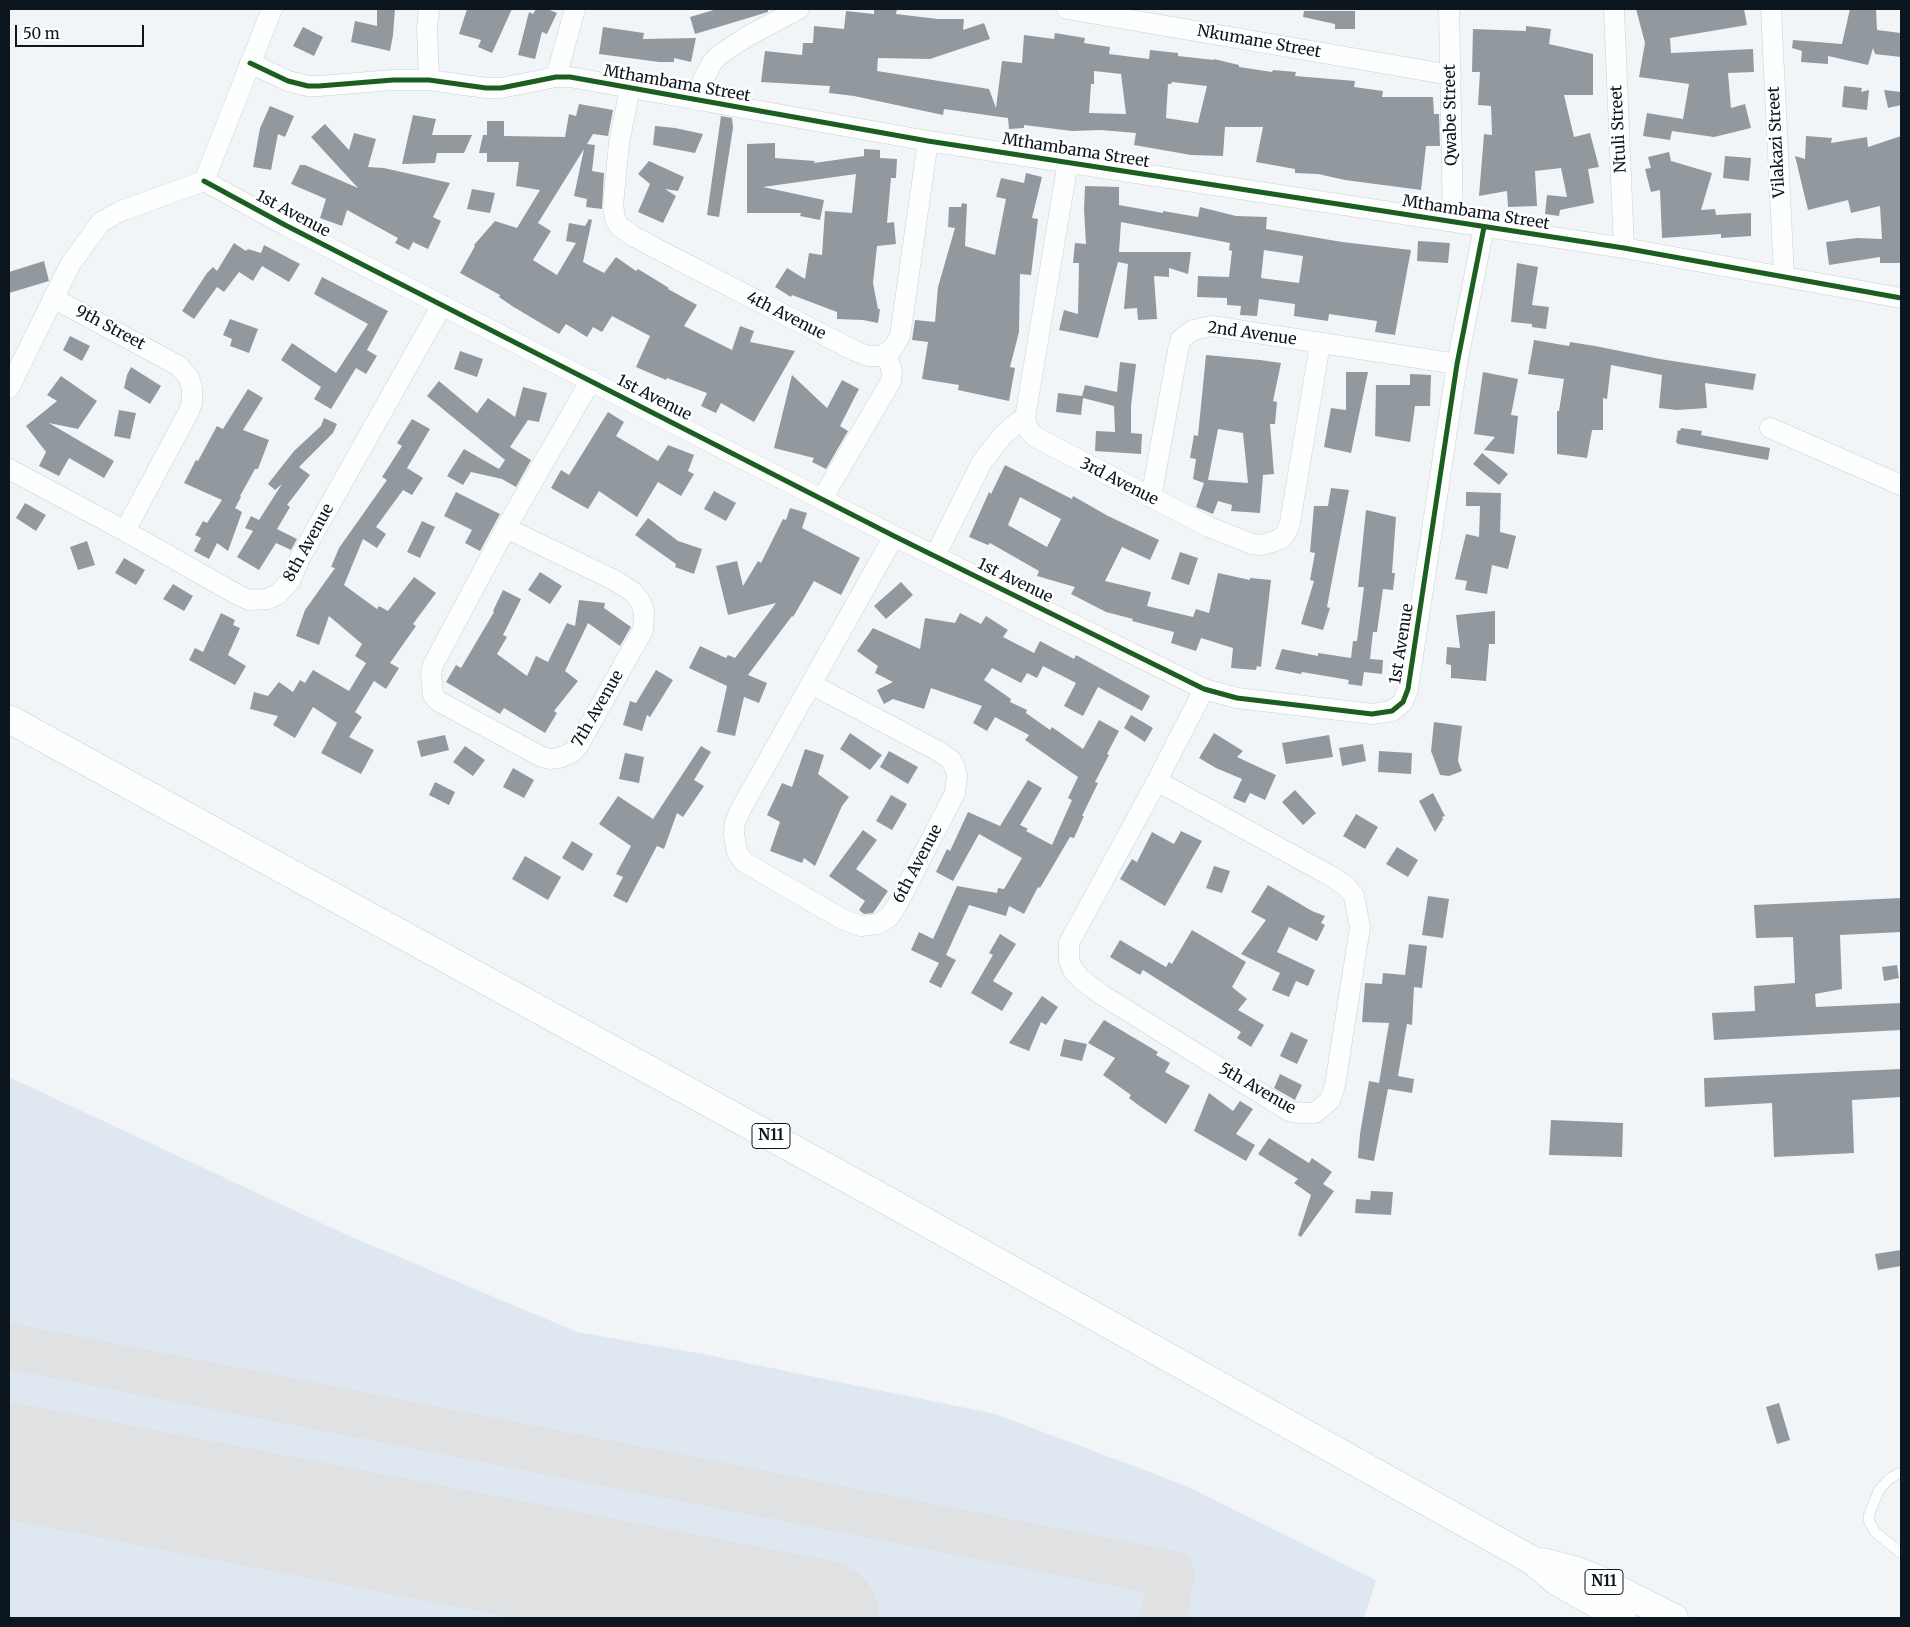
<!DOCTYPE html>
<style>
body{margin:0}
#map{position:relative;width:1910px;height:1627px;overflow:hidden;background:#f2f5f7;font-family:Merriweather,serif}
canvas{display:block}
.frame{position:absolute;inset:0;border:10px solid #0c161f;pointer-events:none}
.scale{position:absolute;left:15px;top:25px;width:129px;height:22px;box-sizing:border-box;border:2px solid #0c161f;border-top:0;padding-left:6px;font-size:15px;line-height:18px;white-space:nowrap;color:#0c161f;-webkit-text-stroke:4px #fff;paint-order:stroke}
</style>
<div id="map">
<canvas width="1910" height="1627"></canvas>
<div class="frame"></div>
<div class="scale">50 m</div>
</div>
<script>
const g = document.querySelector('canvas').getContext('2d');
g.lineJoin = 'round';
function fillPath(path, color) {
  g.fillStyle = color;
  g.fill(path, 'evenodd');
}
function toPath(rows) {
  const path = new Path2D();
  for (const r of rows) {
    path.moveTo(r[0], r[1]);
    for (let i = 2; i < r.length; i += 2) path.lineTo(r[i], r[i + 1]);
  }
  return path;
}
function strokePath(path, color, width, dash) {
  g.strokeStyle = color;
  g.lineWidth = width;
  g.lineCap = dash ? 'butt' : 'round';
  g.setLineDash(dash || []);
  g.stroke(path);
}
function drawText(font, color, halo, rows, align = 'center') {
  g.font = font + ' Merriweather,serif';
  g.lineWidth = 5;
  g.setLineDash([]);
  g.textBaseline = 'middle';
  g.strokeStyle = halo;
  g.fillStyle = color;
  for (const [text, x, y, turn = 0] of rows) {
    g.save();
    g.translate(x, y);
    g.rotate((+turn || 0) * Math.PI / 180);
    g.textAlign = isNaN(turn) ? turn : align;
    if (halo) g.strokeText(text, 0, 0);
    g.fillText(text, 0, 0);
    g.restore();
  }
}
fillPath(toPath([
 [9,1077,347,1235,577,1332,708,1355,995,1414,1184,1485,1376,1580,1364,1618,9,1618]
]), '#dfe8f0');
strokePath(toPath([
 [9,1346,1172,1574,1163,1618]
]), '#dfe1e2', 46);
strokePath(toPath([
 [9,1461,821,1618]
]), '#dfe1e2', 116);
fillPath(toPath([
 [377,9,395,9,393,35,390,51,351,42,355,21,377,26],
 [467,9,512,9,492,53,478,47,481,40,459,34],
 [536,9,547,9,557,13,547,34,542,32,535,59,518,55,529,12,533,14],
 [717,9,768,9,768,12,695,34,690,17],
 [874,9,897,9,896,14,938,19,964,19,963,30,984,23,990,39,930,59,878,58,877,71,989,89,996,108,1002,61,1022,63,1024,35,1054,39,1055,33,1085,38,1084,43,1110,47,1109,54,1149,59,1150,50,1178,53,1178,56,1214,60,1214,59,1239,65,1239,67,1272,72,1273,70,1296,72,1295,76,1355,81,1354,87,1383,91,1382,97,1433,97,1434,114,1439,114,1440,146,1426,146,1421,190,1345,180,1318,174,1295,173,1295,169,1256,162,1263,127,1225,127,1223,156,1191,155,1134,145,1136,133,1101,130,1072,131,1024,125,1024,128,1009,129,1008,118,944,109,943,115,854,96,829,93,830,86,761,82,765,51,802,55,803,43,813,43,814,26,844,29,846,11,874,14],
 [1094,71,1121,74,1126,114,1089,113,1091,84,1094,84],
 [1172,82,1207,86,1198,123,1166,118,1168,84,1171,84],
 [1636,9,1744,9,1747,25,1670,38,1671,53,1753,49,1754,72,1728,73,1731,108,1745,104,1751,128,1714,137,1672,131,1670,140,1643,136,1647,113,1683,119,1689,84,1639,77,1645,43],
 [1850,9,1876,9,1877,30,1901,33,1901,57,1875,54,1873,48,1868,65,1828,56,1828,64,1801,62,1802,51,1792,48,1793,40,1842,44],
 [1304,11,1355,11,1355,29,1335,29,1335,24,1303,17],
 [1526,26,1551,29,1549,44,1593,54,1593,95,1564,95,1574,137,1590,133,1599,167,1588,169,1594,203,1560,210,1559,216,1545,214,1547,195,1567,197,1561,168,1535,171,1537,206,1508,207,1507,191,1479,196,1484,134,1492,135,1491,106,1478,105,1480,72,1472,72,1473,29,1526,31],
 [303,27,323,37,314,56,293,46],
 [603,27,644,33,643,39,696,38,691,62,674,58,674,62,659,62,599,54],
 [1844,86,1862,88,1861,92,1869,90,1867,110,1842,107],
 [1884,90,1901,92,1901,105,1888,108],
 [579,104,613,110,608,136,593,134,587,144,595,145,592,171,604,173,602,209,586,207,587,199,574,196,584,149,538,223,551,231,533,260,557,275,576,243,566,241,569,223,585,226,589,219,592,220,583,262,604,273,616,257,636,271,638,269,669,288,668,289,697,305,684,326,732,350,740,326,754,331,750,342,795,351,754,422,721,403,716,413,701,406,707,393,667,378,666,380,636,367,650,336,612,316,602,332,593,327,587,337,566,324,559,334,512,306,499,297,500,295,460,273,475,246,474,245,495,221,517,228,540,190,516,186,519,162,487,162,487,153,479,153,483,135,487,135,487,121,504,121,504,136,565,137,569,114,576,116],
 [270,106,294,116,285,137,278,134,271,170,253,167,260,128],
 [413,115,436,119,432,135,472,135,464,153,437,153,435,163,402,164],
 [721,116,732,118,733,128,719,217,707,215],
 [325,124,349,150,354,133,376,139,368,167,384,168,450,183,433,217,441,221,428,249,413,242,409,250,395,243,398,238,347,210,342,226,320,218,326,199,291,184,300,165,305,165,358,188,311,137],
 [655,126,675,128,703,134,695,153,653,145],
 [1806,136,1832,138,1831,143,1867,137,1868,147,1901,136,1901,263,1880,263,1880,257,1829,265,1826,242,1857,238,1882,239,1880,206,1851,213,1848,200,1808,210,1795,156,1805,159],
 [775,143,775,158,815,161,814,163,864,156,864,149,880,150,880,158,897,159,896,178,891,178,887,223,894,222,896,244,877,246,873,283,878,309,880,309,878,323,863,320,837,319,837,312,792,295,791,297,775,287,787,268,805,279,809,253,822,255,825,211,852,213,856,174,763,187,824,200,820,220,800,216,801,213,747,213,747,144],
 [1669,152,1671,161,1712,173,1701,210,1715,209,1716,215,1751,213,1751,236,1721,238,1721,234,1662,238,1660,190,1651,192,1645,169,1651,168,1648,157],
 [1725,156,1751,158,1749,181,1723,178],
 [649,161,684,177,678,191,665,189,676,196,663,223,638,212,650,184,638,174],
 [1026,173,1042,177,1032,218,1038,219,1031,275,1020,274,1019,332,1010,367,1015,368,1009,401,958,390,959,385,922,379,928,342,912,340,915,320,935,322,938,287,955,228,948,227,949,207,961,207,962,203,967,204,965,246,995,255,1006,199,996,197,1001,178,1024,183],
 [1085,186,1119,187,1119,205,1163,213,1163,211,1198,217,1200,207,1236,216,1267,217,1266,229,1342,242,1411,250,1395,335,1375,332,1377,321,1329,314,1328,321,1294,316,1295,304,1259,299,1257,316,1240,315,1241,306,1227,305,1227,298,1197,297,1198,276,1229,277,1232,251,1229,250,1230,243,1121,222,1119,252,1191,252,1188,274,1169,268,1169,277,1154,276,1157,319,1138,320,1137,308,1124,309,1128,264,1118,262,1098,338,1059,330,1064,310,1078,314,1079,263,1073,263,1075,243,1086,244,1084,210],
 [1264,250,1303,256,1299,283,1261,278],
 [472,189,495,193,490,213,467,209],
 [1418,241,1450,243,1448,263,1417,261],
 [234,243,246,251,248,249,261,253,264,245,300,264,289,282,262,266,253,281,239,272,224,292,217,287,194,319,182,311,207,273,213,267,217,271],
 [44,261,49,281,9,293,9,272],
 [1517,263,1538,267,1532,305,1549,307,1546,329,1532,327,1532,324,1511,322],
 [322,277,388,311,367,350,377,356,366,374,356,368,331,409,314,399,321,387,281,360,292,343,336,373,368,324,314,294],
 [230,319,258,329,249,353,230,346,232,339,223,335],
 [70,336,90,346,82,361,63,350],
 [1534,340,1569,346,1570,342,1595,346,1660,359,1756,374,1753,390,1705,383,1707,408,1677,410,1659,408,1662,375,1611,365,1607,399,1603,398,1603,430,1592,430,1587,458,1557,454,1557,411,1559,411,1564,379,1528,374],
 [460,351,483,359,477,377,454,369],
 [1206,355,1260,360,1281,363,1273,401,1277,402,1275,424,1270,424,1274,474,1263,475,1260,513,1231,511,1232,505,1218,501,1213,514,1196,507,1204,483,1193,479,1196,459,1190,458,1194,435,1198,436],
 [1218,429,1243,433,1248,483,1208,480],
 [1120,362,1136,364,1131,406,1131,433,1142,434,1141,454,1095,451,1096,431,1115,432,1114,406,1083,398,1081,415,1056,412,1058,393,1082,396,1085,385,1117,392],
 [131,367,161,386,150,404,124,388,127,375],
 [1346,372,1368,372,1351,453,1324,447,1331,408,1346,410],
 [1483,372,1518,379,1511,415,1518,416,1514,454,1484,450,1495,437,1474,434],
 [1410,374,1431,375,1430,406,1415,406,1410,442,1375,436,1376,385,1410,385],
 [792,375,827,408,842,380,859,389,840,426,848,431,826,469,812,462,814,458,774,448],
 [61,376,97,401,78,429,49,423,114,461,104,478,69,458,59,476,39,466,46,452,26,426,57,401,47,395],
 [439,381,477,413,488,398,515,417,523,387,547,393,539,422,528,420,510,447,531,460,516,487,502,479,471,472,463,485,447,476,464,449,499,469,505,460,427,396],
 [248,389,263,398,243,430,269,440,258,469,255,469,240,496,241,497,235,508,242,512,228,551,217,543,209,559,194,551,201,538,195,535,203,521,207,523,222,500,184,483,196,460,198,461,217,426,223,429],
 [119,410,136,413,130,439,114,436],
 [608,412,624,422,616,436,658,461,668,445,694,455,688,471,694,474,681,496,658,482,637,517,599,491,588,509,551,488,561,470,569,475],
 [324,418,337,424,333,433,299,467,310,475,287,505,290,507,277,529,297,539,291,550,276,543,259,570,237,557,253,531,245,528,251,516,259,520,282,484,275,490,268,484,294,451,321,426],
 [412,419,430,429,407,468,423,478,412,495,403,490,376,527,386,534,377,548,363,539,344,585,377,609,379,606,388,611,414,577,436,593,413,624,416,626,390,663,399,668,386,689,374,681,355,712,362,717,349,737,374,750,361,774,321,753,337,723,313,707,295,738,273,725,278,716,250,709,254,692,268,696,279,682,293,692,300,680,305,683,313,670,349,691,366,663,355,656,362,644,329,616,319,645,296,636,305,610,335,568,331,567,339,548,387,480,382,477,402,446,397,443],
 [1681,428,1702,431,1701,435,1770,448,1768,460,1678,444,1676,442,1678,430,1680,431],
 [1482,453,1508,474,1499,485,1473,464],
 [1005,465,1072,499,1073,496,1108,516,1159,540,1150,560,1122,547,1105,581,1151,592,1147,606,1193,617,1196,609,1209,613,1218,573,1250,580,1250,578,1271,580,1261,667,1257,666,1256,670,1231,668,1233,648,1201,638,1196,651,1171,643,1174,632,1132,621,1133,619,1106,612,1071,594,1075,587,1037,576,1039,571,990,543,988,545,969,537,989,492,991,494],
 [1020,497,1061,519,1047,547,1008,525],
 [1331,488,1349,490,1327,607,1330,608,1323,630,1301,624,1314,581,1310,580,1315,553,1310,552,1314,506,1328,506],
 [714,491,736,503,726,521,704,509],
 [456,492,500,514,480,551,465,543,472,530,444,516],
 [1466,492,1501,493,1500,532,1516,536,1508,569,1492,565,1487,594,1465,590,1467,581,1455,579,1466,534,1479,537,1480,506,1466,506],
 [25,503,46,515,36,531,16,518],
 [790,508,807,513,802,528,860,558,841,595,814,581,793,617,792,616,748,675,767,683,759,703,744,697,735,736,717,732,727,686,689,668,700,646,726,658,728,655,735,658,776,603,728,615,716,566,737,561,743,586,758,561,761,563,783,519,786,520],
 [1366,510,1396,517,1392,573,1395,573,1393,590,1383,589,1377,632,1373,632,1370,659,1383,660,1382,674,1364,672,1362,686,1348,684,1349,680,1302,672,1301,674,1275,669,1282,649,1318,656,1318,653,1351,658,1353,641,1357,641,1364,587,1358,587],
 [648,518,678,541,702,549,694,574,675,567,676,564,635,535],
 [422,521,435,527,420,558,407,552],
 [87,541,95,565,78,570,70,547],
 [1180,552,1198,558,1189,585,1171,579],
 [124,558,145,570,136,585,115,573],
 [540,572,562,586,550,604,528,590],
 [901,582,913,595,886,619,874,606],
 [173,584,193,596,184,611,163,599],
 [503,590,521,599,503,635,507,637,497,654,527,676,536,656,548,662,567,623,575,626,579,600,605,603,604,608,631,627,620,646,588,623,565,671,578,681,554,711,557,713,545,733,504,708,500,714,446,682,456,665,461,668,494,612,493,611],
 [1495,611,1495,644,1489,644,1486,681,1451,678,1451,665,1446,664,1447,647,1460,648,1456,615],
 [221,613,235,620,233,625,240,628,228,655,246,666,235,685,189,660,195,648,203,652],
 [960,613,981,624,986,616,1008,630,1003,637,1034,653,1040,641,1074,659,1076,655,1150,696,1142,711,1098,687,1083,716,1064,706,1076,683,1043,666,1037,678,1027,673,1021,683,992,668,984,680,1011,699,1010,702,1027,710,1026,713,1050,730,1052,727,1083,749,1099,720,1119,731,1107,754,1109,755,1095,782,1098,783,1082,816,1084,816,1074,838,1070,837,1040,888,1038,887,1024,914,1009,906,1006,916,969,905,946,955,956,960,941,988,929,982,939,963,911,950,919,932,933,939,957,886,997,893,998,888,1004,889,1022,858,979,834,953,881,936,872,947,849,950,851,968,812,1000,826,1028,780,1042,788,1020,825,1028,829,1026,831,1052,845,1072,800,1068,798,1078,777,1025,740,1029,735,995,717,987,731,973,723,982,706,931,688,924,709,893,699,884,704,877,690,893,682,875,673,878,666,857,651,873,628,920,649,925,618,955,623],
 [656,670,673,680,650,717,647,715,642,731,623,725,630,701,636,703],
 [1131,715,1153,728,1145,742,1124,728],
 [1434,722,1462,726,1458,761,1462,771,1449,776,1440,775,1431,751],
 [850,733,882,755,870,770,840,749],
 [1214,733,1243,751,1237,757,1276,775,1265,800,1250,793,1245,803,1233,798,1242,779,1216,768,1199,758],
 [445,735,449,750,421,757,417,741],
 [1329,735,1333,757,1286,764,1282,743],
 [1363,744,1366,761,1342,766,1339,748],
 [465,746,485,760,473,776,453,762],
 [701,746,711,752,694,780,704,786,683,817,677,813,664,849,657,846,627,903,613,896,623,877,616,874,631,846,599,824,618,796,653,819],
 [805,749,824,755,818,774,849,797,842,806,815,866,804,858,802,863,770,851,780,822,767,815,782,783,792,787],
 [889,751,918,767,908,784,880,767],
 [1379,751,1412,753,1411,774,1378,772],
 [625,753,644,757,639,783,619,779],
 [513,768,534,780,524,798,503,787],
 [435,782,455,792,449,805,429,795],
 [1295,790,1316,813,1303,825,1282,802],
 [1433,793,1445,816,1442,817,1443,819,1435,832,1419,801],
 [891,795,907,804,892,830,876,821],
 [1356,814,1378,827,1365,849,1343,836],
 [863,830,877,840,856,869,888,891,873,913,864,914,859,910,865,901,829,876],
 [1181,831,1202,841,1165,906,1120,879,1132,859,1137,862,1152,832,1174,844],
 [572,841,593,854,583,871,562,858],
 [1397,847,1418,860,1408,877,1386,864],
 [525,856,561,877,548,900,512,879],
 [1214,866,1230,871,1222,893,1206,888],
 [1268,885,1312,911,1325,916,1321,923,1325,925,1317,941,1289,927,1277,952,1315,970,1308,986,1296,981,1289,997,1272,990,1280,973,1241,954,1266,920,1251,912],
 [1428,896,1449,899,1443,938,1422,935],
 [1901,898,1901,932,1840,935,1842,989,1815,994,1816,1007,1901,1003,1901,1030,1714,1040,1712,1013,1755,1011,1754,986,1795,983,1793,937,1756,938,1754,905],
 [1192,930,1246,962,1232,987,1247,999,1238,1010,1264,1025,1251,1047,1237,1038,1241,1032,1198,1005,1143,970,1140,975,1110,957,1120,940,1166,967,1169,962,1172,964],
 [1000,934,1016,944,993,981,1013,993,1002,1011,971,993,993,955,989,953],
 [1409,944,1427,946,1422,988,1414,987,1412,1025,1407,1024,1398,1076,1414,1079,1412,1093,1388,1089,1374,1161,1358,1158,1360,1134,1369,1081,1379,1083,1389,1023,1362,1022,1365,983,1382,984,1383,973,1405,975],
 [1897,965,1899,978,1884,981,1882,967],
 [1042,996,1058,1007,1046,1025,1041,1022,1029,1051,1009,1043],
 [1104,1020,1158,1052,1156,1055,1170,1063,1165,1072,1190,1086,1166,1124,1141,1107,1129,1098,1131,1095,1103,1075,1115,1058,1088,1043],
 [1291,1032,1308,1040,1297,1064,1280,1056],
 [1064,1039,1087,1044,1082,1061,1060,1056],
 [1901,1069,1901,1097,1852,1100,1854,1153,1774,1157,1772,1103,1705,1107,1704,1078],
 [1280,1074,1302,1085,1295,1100,1274,1088],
 [1209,1093,1233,1111,1240,1101,1253,1109,1236,1134,1255,1145,1246,1161,1194,1131],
 [1551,1120,1623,1123,1622,1157,1549,1155],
 [1269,1138,1309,1163,1312,1158,1332,1172,1323,1184,1334,1191,1301,1237,1298,1235,1311,1195,1294,1183,1298,1179,1258,1154],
 [1371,1191,1393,1192,1391,1215,1355,1213,1356,1199,1370,1200],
 [1901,1250,1901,1266,1878,1270,1875,1254],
 [1779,1403,1790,1440,1777,1444,1766,1407]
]), '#92999e');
const lane = toPath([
 [1901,1472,1889,1479,1879,1490,1869,1515,1869,1521,1875,1532,1901,1553]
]);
const street = toPath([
 [1067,9,1451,75],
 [1449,9,1453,222],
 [1614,9,1624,248],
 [1771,9,1784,276],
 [250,63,288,81,308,86,319,86,393,80,429,80,486,88,501,88,556,77,570,77,928,141,1624,248,1901,298],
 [556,77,575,9],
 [429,80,427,27,429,9],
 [630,88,619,143,613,205,615,219,619,226,633,236,661,251,855,351,868,356,880,356,886,353,893,348,900,336,928,141],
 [697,100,702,82,712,63,719,55,748,36,799,9],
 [1068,162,1027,406,1025,418,1027,426,1031,433,1037,438,1209,527,1252,544,1261,545,1272,542,1282,538,1287,531,1290,522,1320,344],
 [204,181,285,225,894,536,1204,689,1237,698,1372,714,1392,711,1403,702,1408,689,1457,364,1484,227],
 [204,181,272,9],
 [53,298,179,366,189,378,192,388,192,403,188,413,125,531],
 [9,388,71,263,101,222,121,211,204,181],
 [1770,428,1901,485],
 [9,469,125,531,238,595,249,600,268,599,278,594,290,581,301,556,442,305],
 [1151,498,1178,350,1181,339,1193,330,1212,326,1457,364],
 [822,499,891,381,892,372,886,353],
 [506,528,614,580,633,592,640,601,644,611,643,630,578,746,571,753,559,758,549,759,542,757,438,701,433,695,431,674,433,665,506,528,591,380],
 [935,556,982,462,1004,434,1017,423,1025,418],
 [811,684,940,752,951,760,955,768,957,776,955,793,897,905,889,917,878,924,861,926,842,919,744,862,737,852,734,834,735,822,742,807,811,684,894,536],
 [1157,781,1329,875,1346,886,1354,896,1360,927,1335,1085,1330,1100,1315,1113,1298,1113,1289,1111,1102,995,1081,979,1073,970,1069,960,1069,943,1157,781,1204,689]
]);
const highway = toPath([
 [9,719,879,1196,1530,1559,1558,1582,1622,1618],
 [1543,1562,1574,1570,1595,1578,1674,1618]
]);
strokePath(lane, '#cad1d7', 11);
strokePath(street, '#cad1d7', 21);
strokePath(highway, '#cad1d7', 29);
strokePath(lane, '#fdfefe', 10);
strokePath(street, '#fdfefe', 20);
strokePath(highway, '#fdfefe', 28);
strokePath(toPath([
 [250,63,288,81,308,86,319,86,393,80,429,80,486,88,501,88,556,77,570,77,928,141,1624,248,1901,298],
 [204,181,285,225,894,536,1204,689,1237,698,1372,714,1392,711,1403,702,1408,689,1457,364,1484,227]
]), '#1b5e20', 5);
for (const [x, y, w] of [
 [771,1136,38],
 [1604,1582,38]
]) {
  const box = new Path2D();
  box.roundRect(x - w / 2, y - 12.5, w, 25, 4);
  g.fillStyle = '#fff';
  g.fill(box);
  strokePath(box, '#0c161f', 1);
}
drawText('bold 15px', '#0c161f', null, [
 ["N11",771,1136],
 ["N11",1604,1582]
]);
drawText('16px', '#0c161f', '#fff', [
 ["Nkumane Street",1259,42,10],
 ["Mthambama Street",677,84,10],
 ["Qwabe Street",1451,115,-91],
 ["Ntuli Street",1619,129,-93],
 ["Vilakazi Street",1777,142,-93],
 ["Mthambama Street",1076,151,9],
 ["Mthambama Street",1476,213,9],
 ["1st Avenue",293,214,28],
 ["4th Avenue",786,316,27],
 ["9th Street",110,328,28],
 ["2nd Avenue",1252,334,8],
 ["1st Avenue",654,398,27],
 ["3rd Avenue",1119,482,27],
 ["8th Avenue",309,543,-61],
 ["1st Avenue",1015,581,26],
 ["1st Avenue",1402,644,-81],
 ["7th Avenue",598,709,-60],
 ["6th Avenue",918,864,-62],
 ["5th Avenue",1257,1089,30]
]);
</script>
